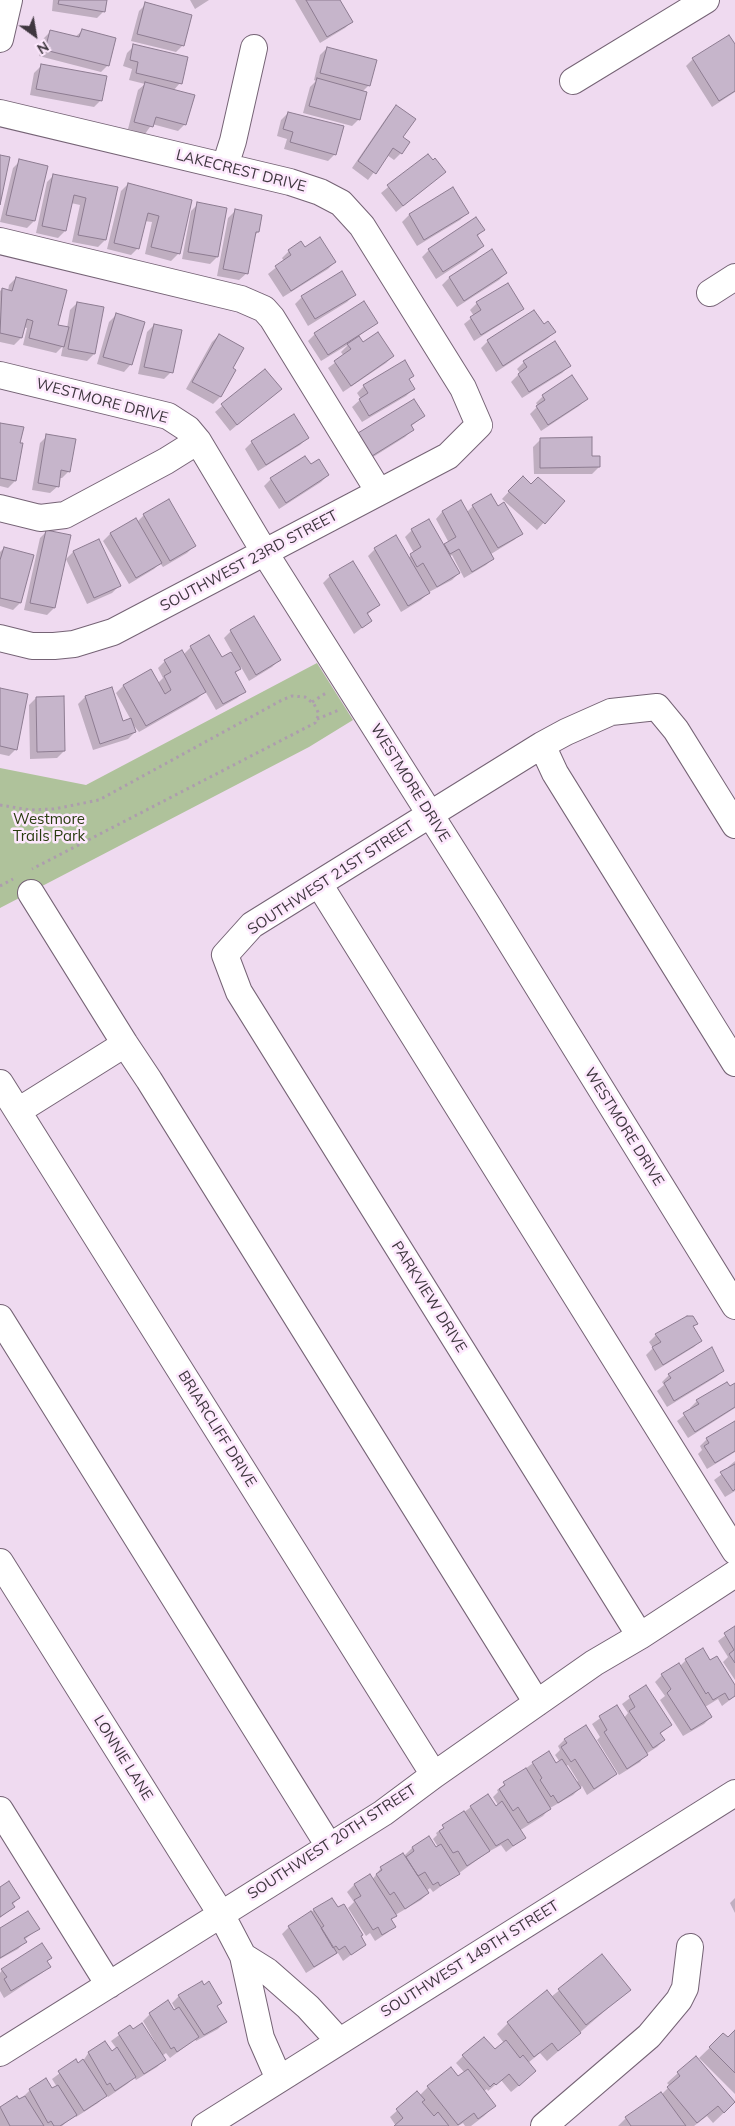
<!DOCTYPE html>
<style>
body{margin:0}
#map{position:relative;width:735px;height:2126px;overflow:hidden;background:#efdaf0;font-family:Mulish,sans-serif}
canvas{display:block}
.north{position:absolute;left:10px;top:10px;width:50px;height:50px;-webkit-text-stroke:4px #fde8fd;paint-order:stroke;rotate:148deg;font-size:14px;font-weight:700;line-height:20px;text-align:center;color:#3f373f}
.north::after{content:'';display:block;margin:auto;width:18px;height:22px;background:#3f373f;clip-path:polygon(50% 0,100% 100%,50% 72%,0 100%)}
</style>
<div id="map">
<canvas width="735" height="2126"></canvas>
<div class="north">N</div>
</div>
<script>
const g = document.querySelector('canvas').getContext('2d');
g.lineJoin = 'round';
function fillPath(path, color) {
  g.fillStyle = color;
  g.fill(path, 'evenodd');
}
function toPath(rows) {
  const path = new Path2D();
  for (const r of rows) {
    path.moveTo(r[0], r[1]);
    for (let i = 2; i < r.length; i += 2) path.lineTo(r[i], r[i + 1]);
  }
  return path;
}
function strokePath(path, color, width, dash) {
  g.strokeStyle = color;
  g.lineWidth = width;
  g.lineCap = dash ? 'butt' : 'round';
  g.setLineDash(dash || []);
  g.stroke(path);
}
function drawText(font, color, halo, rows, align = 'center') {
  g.font = font + ' Mulish,sans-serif';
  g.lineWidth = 5;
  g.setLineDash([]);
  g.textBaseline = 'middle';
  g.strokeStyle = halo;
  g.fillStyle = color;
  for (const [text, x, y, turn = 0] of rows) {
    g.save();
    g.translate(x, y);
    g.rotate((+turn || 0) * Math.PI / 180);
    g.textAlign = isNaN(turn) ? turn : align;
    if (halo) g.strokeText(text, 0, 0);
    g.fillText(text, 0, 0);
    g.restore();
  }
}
fillPath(toPath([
 [317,663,353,720,309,747,0,908,0,768,86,785]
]), '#afc29b');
fillPath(toPath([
 [53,0,105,0,104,11,97,18,52,11],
 [190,0,209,0,195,9],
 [295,0,339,0,352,21,345,28,320,43],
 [146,4,183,45,176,52,131,41,139,11],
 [51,31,75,37,82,31,108,65,101,72,39,56,44,38],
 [134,46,180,83,173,91,185,124,178,131,152,124,145,134,128,129,138,90,145,84,129,80,132,69,123,66,127,53],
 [735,46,735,92,712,107,686,66,693,59],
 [327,48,369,85,362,92,359,119,352,126,303,113,310,87,316,81,314,80,320,55],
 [41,66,101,100,94,107,30,95,34,73],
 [396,107,402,137,401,153,394,160,387,155,368,180,352,168,389,114],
 [288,113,335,154,328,161,284,149,287,139,277,136,281,120],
 [427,155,444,172,396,212,381,193],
 [20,161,34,221,27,228,0,222,13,168],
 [54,175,116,188,105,240,98,247,72,242,80,205,71,203,65,231,58,238,36,233,47,182],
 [128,184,191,201,178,254,171,261,145,254,152,222,144,221,138,248,131,255,107,249,121,191],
 [453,189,467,213,460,220,417,246,402,222,409,215],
 [198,204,217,257,210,264,182,259,191,211],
 [235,211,258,232,254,236,247,273,239,280,217,276,228,218],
 [483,230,477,237,483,246,476,253,436,279,422,257,429,250],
 [304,249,335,262,328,269,283,297,268,274,284,261,282,258,289,251],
 [491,251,506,273,499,280,457,307,442,285,449,278],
 [16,278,57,326,67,328,70,310,77,303,103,308,94,354,87,361,61,356,63,346,56,353,23,345,27,328,23,327,21,338,14,345,0,342,0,291,2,289,8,291,9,285],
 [354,295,347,302,308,326,295,304,302,297],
 [364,303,376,322,358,337,363,344,393,356,386,363,343,392,328,368,344,356,341,352,349,344,321,361,308,341,315,334],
 [477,303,522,308,515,315,474,341,464,324,474,316,470,310],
 [533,312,543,326,554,332,547,339,496,372,481,348,488,341],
 [116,315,131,364,124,372,97,364,109,322],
 [154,325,171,372,164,379,138,374,147,332],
 [219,335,231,368,234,370,220,397,213,404,186,389,212,342],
 [524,362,569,366,562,373,522,398,511,382,520,373,517,369],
 [265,370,280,389,230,431,215,412],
 [408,380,413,389,406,396,362,422,352,407,361,399,357,393,364,386],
 [543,396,586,399,579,406,541,431,530,414,538,406,536,403],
 [424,416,410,427,412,430,405,437,365,462,352,441],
 [0,424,19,444,15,481,8,488,0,486],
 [47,436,69,471,62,478,59,478,58,486,50,493,32,490,40,443],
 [307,438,300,445,258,471,245,449,252,442],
 [540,440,591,458,599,467,592,474,534,474,533,447],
 [310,466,328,475,321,482,279,509,264,486,271,479],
 [516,484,563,501,537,530,502,499],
 [461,502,467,512,473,506,498,507,521,533,514,540,491,554,493,558,486,565,464,578,452,555,449,557,459,573,452,580,429,592,421,600,401,612,368,556,375,549,408,558,414,553,405,537,412,530,443,546,449,543,436,519,442,512],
 [144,515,194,546,187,553,163,567,160,563,154,569,129,584,103,541,110,534,135,519,137,522],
 [47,531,54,608,47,615,24,610,40,538],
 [99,541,119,586,112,593,87,604,66,559,73,552],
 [4,548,20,603,13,610,0,606,0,552],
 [330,576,378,605,367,615,371,621,354,634,323,583],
 [254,618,279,660,272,667,249,681,241,667,234,674,244,691,237,698,216,710,205,691,197,699,139,732,131,722,135,732,128,739,93,750,78,704,85,697,111,689,122,723,131,720,116,693,123,686,150,670,158,683,163,678,158,668,165,661,181,652,183,655,191,647,221,659,232,652,224,638,231,631],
 [0,691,16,749,9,756,0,754],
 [36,698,64,751,57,758,30,759,29,705],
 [696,1324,692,1327,701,1340,694,1347,655,1371,646,1355,653,1348,649,1342,656,1335],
 [723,1370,716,1377,667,1407,657,1391,664,1385,662,1382,669,1375],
 [735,1385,735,1408,688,1438,677,1421,691,1410,690,1408,697,1401],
 [735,1422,735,1452,707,1469,698,1454,702,1450,700,1446,707,1439],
 [735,1461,735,1491,725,1497,714,1480,729,1469,728,1467],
 [735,1628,735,1680,723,1662,728,1657,718,1641],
 [686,1660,709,1662,735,1688,735,1696,722,1706,718,1699,705,1707,711,1717,704,1724,683,1736,660,1700,665,1696,655,1682,662,1675,679,1667],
 [646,1686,670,1725,660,1734,664,1740,657,1747,646,1754,640,1762,619,1775,597,1740,600,1737,592,1724,616,1707,624,1718,628,1713,622,1704],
 [564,1740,615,1774,608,1781,587,1795,582,1786,573,1795,550,1808,543,1816,519,1831,524,1838,506,1852,501,1845,488,1852,433,1892,430,1888,426,1891,428,1893,421,1900,397,1914,390,1920,394,1926,387,1933,375,1941,370,1933,366,1936,348,1908,354,1902,347,1892,354,1885,370,1875,372,1880,381,1868,404,1856,412,1848,428,1838,435,1848,438,1847,433,1839,437,1835,436,1833,471,1807,495,1807,498,1805,493,1797,498,1792,497,1790,533,1763,548,1753,556,1765,560,1762,555,1755,560,1750,558,1746],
 [568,1765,578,1781,576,1783,566,1766],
 [0,1888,19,1898,12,1905,13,1907,0,1918],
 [735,1898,735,1913,730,1903],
 [314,1910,359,1937,364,1945,343,1961,338,1953,306,1973,282,1934,289,1927],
 [38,1929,24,1940,25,1942,18,1949,0,1959,0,1930],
 [602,1956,629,1990,547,2061,540,2053,528,2063,528,2078,511,2092,501,2080,488,2091,487,2089,483,2092,494,2106,484,2116,471,2126,465,2126,463,2123,458,2126,396,2126,390,2117,417,2093,419,2096,428,2087,458,2078,465,2073,456,2063,463,2056,495,2051,504,2043,497,2034,508,2023,547,1992,551,1997],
 [50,1958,46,1962,49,1966,42,1973,4,1998,0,1991,0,1973,2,1970],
 [201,1983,225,2022,218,2029,196,2041,195,2039,170,2058,166,2053,162,2056,164,2060,157,2067,136,2080,134,2077,127,2084,108,2097,106,2095,98,2103,76,2117,75,2115,62,2126,0,2126,0,2109,17,2098,19,2101,30,2090,52,2090,57,2087,52,2079,76,2061,78,2064,83,2061,89,2052,111,2053,117,2049,111,2041,130,2027,132,2031,153,2043,155,2042,143,2021,150,2014,176,2010,172,2003,179,1996],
 [735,2031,735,2094,699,2058,723,2035,728,2039],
 [678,2073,734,2103,713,2123,707,2116,694,2126,618,2126,626,2118,661,2095,670,2086,667,2083]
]), '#0003');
const building = toPath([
 [59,0,107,0,105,12,58,4,59,0],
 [306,0,340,0,353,22,327,37,306,0],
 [145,2,192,15,184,46,137,34,145,2],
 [82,29,116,38,109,66,45,50,50,30,79,37,82,29],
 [729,35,735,44,735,91,719,101,692,58,729,35],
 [133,44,188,57,182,84,136,73,138,62,130,60,133,44],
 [327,47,377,60,370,86,320,73,327,47],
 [41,64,107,76,102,101,36,89,41,64],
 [317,78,367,92,360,120,309,106,317,78],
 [145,82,195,95,186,125,156,117,153,127,134,122,145,82],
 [396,105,416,119,403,137,410,142,402,154,393,148,376,174,358,161,396,105],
 [288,112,344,126,336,155,290,142,293,132,283,129,288,112],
 [428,154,433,160,435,158,446,172,403,206,387,185,428,154],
 [0,155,10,157,0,205,0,155],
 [19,159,48,166,35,221,6,215,19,159],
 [53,174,118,187,106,240,78,235,86,198,74,195,66,231,42,226,53,174],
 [128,183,192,200,180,254,151,247,159,216,148,213,139,249,114,243,128,183],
 [453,187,469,213,424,240,409,214,453,187],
 [197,202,227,208,218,257,188,252,197,202],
 [235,209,262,215,259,232,256,232,248,274,223,269,235,209],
 [476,217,485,230,477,235,484,246,443,272,428,249,476,217],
 [320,237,336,262,291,291,275,266,291,255,288,250,301,241,305,247,320,237],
 [492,249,507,273,464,301,449,277,492,249],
 [342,271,356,295,315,319,301,296,342,271],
 [16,277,67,290,58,325,69,327,64,347,29,338,33,321,27,319,22,338,0,333,2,288,12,291,16,277],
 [508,283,524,309,481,335,470,317,481,310,476,302,508,283],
 [364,301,378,323,328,355,314,333,364,301],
 [77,302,104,307,95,354,68,349,77,302],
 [534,310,544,324,548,321,556,332,503,366,487,340,534,310],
 [116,313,145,322,132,365,103,357,116,313],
 [154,324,182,330,173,373,144,367,154,324],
 [378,332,394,356,351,386,334,361,351,349,347,344,359,336,363,342,378,332],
 [219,334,244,348,233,368,236,370,221,397,192,382,219,334],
 [555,341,571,366,529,392,518,374,527,367,523,361,555,341],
 [405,360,414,376,409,379,415,389,369,416,359,399,368,393,363,385,405,360],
 [265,369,282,389,237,425,221,404,265,369],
 [572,375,588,399,548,425,536,406,545,400,542,395,572,375],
 [414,399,425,416,411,425,414,430,372,456,358,433,414,399],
 [294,414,309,438,266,465,251,441,294,414],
 [0,423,24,427,20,443,23,443,16,481,0,478,0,423],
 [46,434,76,439,70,472,61,470,59,487,38,483,46,434],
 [592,437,592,456,600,456,600,467,540,468,540,438,592,437],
 [305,456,311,464,319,459,329,475,286,503,270,478,305,456],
 [523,476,531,484,538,477,565,501,545,524,508,491,523,476],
 [491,494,498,506,504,502,523,534,498,548,472,505,491,494],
 [169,499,196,546,170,561,143,514,169,499],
 [461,500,494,559,472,572,459,549,450,554,444,544,456,537,442,511,461,500],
 [136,518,162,563,136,578,110,533,136,518],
 [429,519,460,573,437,587,423,563,417,567,410,554,421,547,411,529,429,519],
 [46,530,71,535,55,608,30,603,46,530],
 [396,535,430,593,408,606,374,548,396,535],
 [99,539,121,586,94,598,73,551,99,539],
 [4,547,34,555,21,603,0,598,0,560,4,547],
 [353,561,380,605,367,613,372,621,362,628,329,575,353,561],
 [254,616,281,660,256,675,230,630,254,616],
 [209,635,222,657,231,652,241,669,235,672,246,692,223,704,190,646,209,635],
 [182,650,206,692,146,726,123,685,151,669,165,694,171,690,164,676,171,672,164,660,182,650],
 [112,687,123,721,131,718,136,732,100,744,85,696,112,687],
 [0,688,28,694,17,750,0,746,0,688],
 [64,696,65,751,37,752,36,697,64,696],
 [687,1316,693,1316,698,1324,693,1326,702,1341,663,1365,652,1347,661,1342,655,1334,687,1316],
 [712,1347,724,1371,674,1401,664,1383,671,1378,668,1374,712,1347],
 [727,1382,730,1386,735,1383,735,1407,695,1432,683,1413,699,1404,696,1400,727,1382],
 [735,1421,735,1451,715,1463,704,1446,709,1443,706,1438,735,1421],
 [735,1464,735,1489,733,1491,720,1472,735,1464],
 [735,1626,735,1663,729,1654,734,1650,724,1633,735,1626],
 [703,1648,710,1660,717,1656,735,1685,735,1696,729,1700,725,1693,713,1700,708,1692,706,1694,685,1659,703,1648],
 [679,1663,712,1717,691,1730,667,1693,671,1689,661,1674,679,1663],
 [646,1685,672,1725,660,1733,665,1740,653,1748,629,1711,635,1707,629,1696,646,1685],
 [617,1705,648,1755,627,1769,604,1732,607,1730,599,1716,617,1705],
 [586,1725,617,1774,594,1789,575,1759,571,1762,561,1747,567,1743,564,1739,586,1725],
 [549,1751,556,1763,562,1759,581,1788,558,1803,553,1795,551,1797,540,1780,542,1778,532,1762,549,1751],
 [526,1768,551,1809,528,1823,518,1807,513,1811,499,1789,505,1785,503,1782,526,1768],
 [488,1794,496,1806,502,1801,526,1838,513,1846,508,1839,496,1846,470,1806,488,1794],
 [464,1811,490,1851,467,1866,458,1851,453,1853,439,1831,444,1828,442,1825,464,1811],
 [429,1836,436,1847,441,1844,460,1874,440,1886,438,1882,433,1885,425,1872,418,1876,406,1857,414,1851,412,1847,429,1836],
 [403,1853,429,1893,405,1909,394,1892,390,1895,376,1874,382,1870,380,1867,403,1853],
 [370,1874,397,1916,391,1919,396,1927,382,1935,378,1927,373,1930,354,1900,361,1896,354,1884,370,1874],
 [9,1881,20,1898,12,1903,15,1907,0,1917,0,1887,9,1881],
 [332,1898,338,1907,344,1904,363,1935,361,1936,366,1945,351,1955,345,1946,339,1950,336,1946,333,1948,321,1928,324,1926,313,1909,332,1898],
 [28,1911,40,1929,24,1938,27,1942,0,1958,0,1928,28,1911],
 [311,1911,337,1953,314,1967,288,1926,311,1911],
 [42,1943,52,1958,47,1961,51,1967,11,1991,4,1979,7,1977,1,1969,42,1943],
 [602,1954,631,1990,586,2025,558,1989,602,1954],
 [202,1981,204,1985,209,1981,222,2003,217,2006,227,2022,204,2035,178,1995,202,1981],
 [547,1990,581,2033,558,2051,552,2043,534,2057,507,2022,547,1990],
 [168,2000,174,2010,179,2007,199,2037,177,2052,174,2047,171,2049,149,2013,168,2000],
 [142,2023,166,2060,144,2074,118,2033,130,2025,133,2029,142,2023],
 [735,2030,735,2073,709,2047,723,2033,728,2037,735,2030],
 [484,2037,495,2049,506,2040,520,2058,523,2055,536,2071,519,2086,509,2074,496,2085,494,2083,490,2087,462,2055,484,2037],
 [105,2041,112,2051,117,2047,136,2077,115,2091,110,2083,107,2085,88,2052,105,2041],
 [696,2056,735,2102,724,2113,718,2106,697,2123,667,2087,680,2076,677,2072,696,2056],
 [76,2059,78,2063,83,2059,107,2096,84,2111,58,2071,76,2059],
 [451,2067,458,2076,468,2069,496,2106,478,2119,474,2113,458,2125,427,2086,451,2067],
 [46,2078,52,2088,58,2085,77,2115,60,2126,54,2126,51,2121,48,2123,29,2089,46,2078],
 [417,2091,425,2100,422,2102,434,2116,438,2112,449,2126,394,2126,403,2118,396,2109,417,2091],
 [661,2092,686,2126,631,2126,625,2117,661,2092],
 [17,2096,19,2099,25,2096,44,2126,10,2126,0,2107,17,2096]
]);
fillPath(building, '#c6b5cb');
strokePath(building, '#8d7c91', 1);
const minor = toPath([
 [0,39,9,0],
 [573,81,706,0],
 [0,113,290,182,320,192,341,203,362,226,463,388,479,425,448,456,113,632,74,644,54,646,32,646,0,638],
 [225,166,233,141,254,48],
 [0,241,241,299,264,309,272,318,379,492],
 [710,293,735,277],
 [0,375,168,416,188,429,198,441,265,553,488,906,735,1306],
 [0,508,40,518,65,515,166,461,198,441],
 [542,745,555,773,735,1063],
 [319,884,735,1551],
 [31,893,125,1044,149,1080,537,1703],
 [0,1083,434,1775],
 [18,1111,125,1044],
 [0,1318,329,1846],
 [0,1562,221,1914,243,1956],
 [640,1636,239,992,225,955,252,925,542,745,566,732,611,712,657,707,676,730,735,825],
 [0,1810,109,1985],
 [0,2053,383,1813,434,1775,594,1663,640,1636,735,1574],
 [279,2079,261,2038,243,1956,267,1971,308,2007,339,2041],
 [205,2126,735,1793],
 [544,2126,649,2036,679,2000,685,1988,690,1947]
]);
strokePath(minor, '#756375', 28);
strokePath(toPath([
 [312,702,326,693],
 [317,719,339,710],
 [0,805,30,810,54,809,99,800,282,700,292,696,305,697,314,704,319,714,315,723,32,869],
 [0,886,13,879]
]), '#ad9dae', 3, [2.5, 4]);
strokePath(minor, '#fff', 26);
drawText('15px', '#3f373f', '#fde8fd', [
 ["LAKECREST DRIVE",241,171,14],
 ["WESTMORE DRIVE",102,401,15],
 ["SOUTHWEST 23RD STREET",249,561,-28],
 ["WESTMORE DRIVE",410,783,58],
 ["SOUTHWEST 21ST STREET",331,878,-33],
 ["WESTMORE DRIVE",624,1127,58],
 ["PARKVIEW DRIVE",429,1297,58],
 ["BRIARCLIFF DRIVE",217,1429,58],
 ["LONNIE LANE",123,1758,58],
 ["SOUTHWEST 20TH STREET",332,1842,-33],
 ["SOUTHWEST 149TH STREET",470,1959,-32]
]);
drawText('15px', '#2a3d10', '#fde8fd', [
 ["Westmore",49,819],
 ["Trails Park",49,836]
]);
</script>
